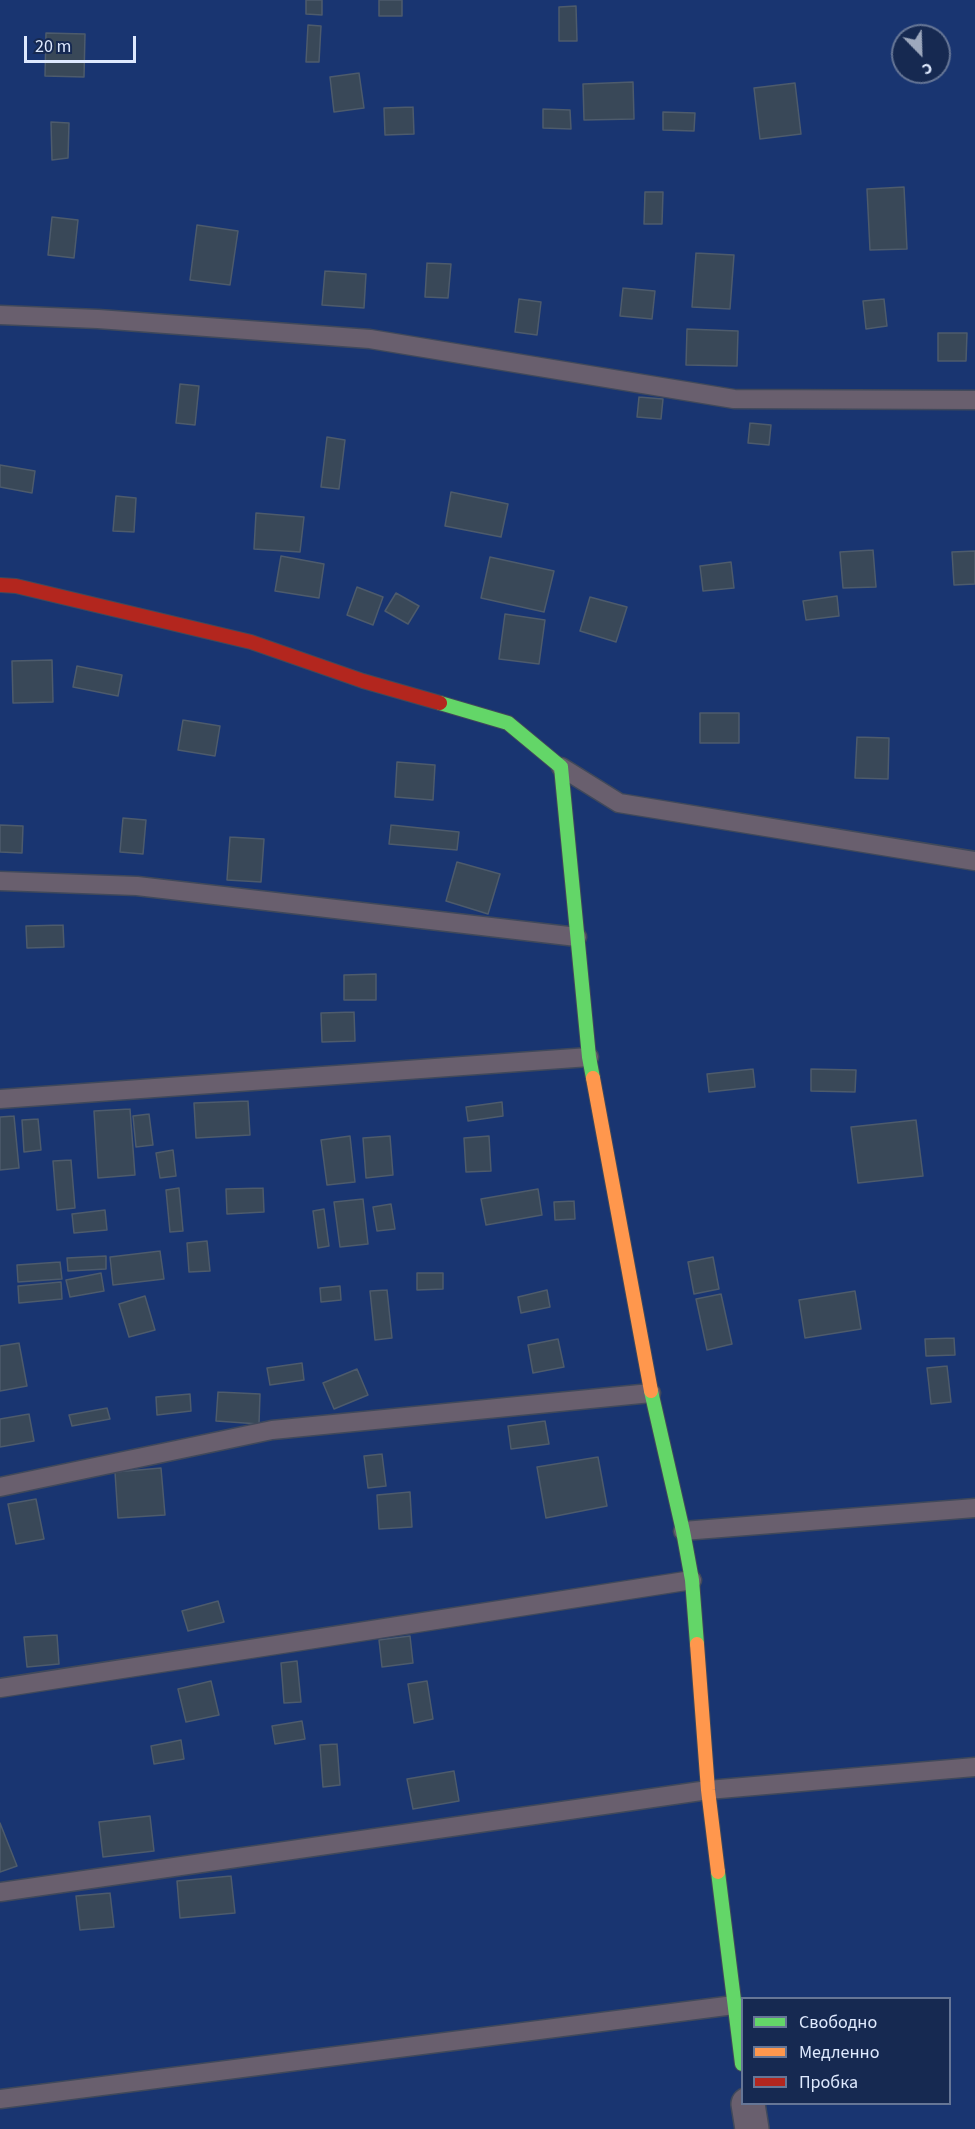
<!DOCTYPE html>
<meta charset="utf-8">
<style>
body{margin:0}
#map{position:relative;width:975px;height:2129px;overflow:hidden;background:#232e44;font-family:"Source Sans 3",sans-serif}
canvas{display:block}
.legend{position:absolute;left:741px;top:1997px;width:210px;height:108px;box-sizing:border-box;background:#162951;border:2px solid #667696;margin:0;padding:8px 10px;list-style:none;font-size:18px;color:#dee9fe}
.legend li{display:flex;align-items:center;gap:12px;height:30px}
.legend b{width:30px;border:2px solid #667696}
.north{position:absolute;left:891px;top:24px;width:60px;height:60px;box-sizing:border-box;background:#162951;border:2px solid #667696;border-radius:50%;rotate:157deg;font-size:16px;font-weight:700;line-height:24px;text-align:center;color:#dee9fe}
.north::after{content:'';display:block;margin:auto;width:21px;height:27px;background:#9da8bd;clip-path:polygon(50% 0,100% 100%,50% 72%,0 100%)}
.scale{position:absolute;left:24px;top:36px;width:112px;height:27px;box-sizing:border-box;border:3px solid #dee9fe;border-top:0;padding-left:8px;font-size:18px;line-height:21px;white-space:nowrap;color:#dee9fe;-webkit-text-stroke:4px #162951;paint-order:stroke}
</style>
<div id="map">
<canvas width="975" height="2129"></canvas>
<ul class="legend">
<li><b style="height:8px;background:#63d668"></b>Свободно</li>
<li><b style="height:8px;background:#ff974d"></b>Медленно</li>
<li><b style="height:8px;background:#b3261e"></b>Пробка</li>
</ul>
<div class="north">С</div>
<div class="scale">20 m</div>
</div>
<script>
const g = document.querySelector('canvas').getContext('2d');
g.lineJoin = 'round';
function fillPath(path, color) {
  g.fillStyle = color;
  g.fill(path, 'evenodd');
}
function toPath(rows) {
  const path = new Path2D();
  for (const r of rows) {
    path.moveTo(r[0], r[1]);
    for (let i = 2; i < r.length; i += 2) path.lineTo(r[i], r[i + 1]);
  }
  return path;
}
function strokePath(path, color, width, dash) {
  g.strokeStyle = color;
  g.lineWidth = width;
  g.lineCap = dash ? 'butt' : 'round';
  g.setLineDash(dash || []);
  g.stroke(path);
}
fillPath(toPath([
 [0,0,975,0,975,2129,0,2129],
 [903,36,939,36,939,72,903,72],
 [742,1998,950,1998,950,2104,742,2104]
]), '#193571');
const building = toPath([
 [306,0,322,0,322,15,306,14,306,0],
 [379,0,402,0,402,16,379,16,379,0],
 [576,6,577,41,559,41,559,7,576,6],
 [308,25,321,26,319,62,306,62,308,25],
 [46,33,85,34,84,77,45,76,46,33],
 [359,73,364,108,334,112,330,77,359,73],
 [633,82,634,119,584,120,583,84,633,82],
 [795,83,801,134,760,139,754,88,795,83],
 [413,107,414,134,385,135,384,108,413,107],
 [543,109,570,110,571,129,543,128,543,109],
 [663,112,695,113,694,131,663,130,663,112],
 [51,122,69,123,68,158,52,160,51,122],
 [904,187,907,249,870,250,867,189,904,187],
 [645,192,663,192,662,224,644,224,645,192],
 [52,217,78,220,74,258,48,255,52,217],
 [197,225,238,231,230,285,190,280,197,225],
 [696,253,734,255,730,309,692,307,696,253],
 [427,263,451,264,448,298,425,297,427,263],
 [325,271,366,274,364,308,322,305,325,271],
 [623,288,655,291,652,319,620,316,623,288],
 [519,299,541,302,537,335,515,332,519,299],
 [884,299,887,326,866,329,863,301,884,299],
 [687,329,738,331,737,366,686,365,687,329],
 [938,333,967,333,966,361,938,361,938,333],
 [180,384,199,386,195,425,176,423,180,384],
 [639,397,663,399,661,419,637,417,639,397],
 [750,423,771,425,769,445,748,443,750,423],
 [327,437,345,440,339,489,321,487,327,437],
 [0,465,35,471,32,493,0,487,0,465],
 [451,492,508,504,501,537,445,526,451,492],
 [116,496,136,498,134,532,113,531,116,496],
 [256,513,304,517,300,552,254,549,256,513],
 [873,550,876,587,843,588,840,552,873,550],
 [975,551,975,584,954,585,952,552,975,551],
 [281,556,324,564,319,598,275,591,281,556],
 [490,557,554,571,544,612,481,598,490,557],
 [731,562,734,588,703,591,700,566,731,562],
 [357,587,383,597,373,625,347,615,357,587],
 [396,593,419,606,408,624,385,611,396,593],
 [837,596,839,616,806,620,803,601,837,596],
 [590,597,627,607,616,642,580,631,590,597],
 [505,614,545,620,539,664,499,659,505,614],
 [52,660,53,702,13,703,12,661,52,660],
 [77,666,122,675,118,696,73,687,77,666],
 [700,713,739,713,739,743,700,743,700,713],
 [183,720,220,726,215,756,178,750,183,720],
 [857,737,889,738,888,779,855,778,857,737],
 [397,762,435,765,433,800,395,797,397,762],
 [123,818,146,820,143,854,120,852,123,818],
 [0,825,23,826,22,853,0,852,0,825],
 [391,825,459,832,457,850,389,844,391,825],
 [230,837,264,839,261,882,227,880,230,837],
 [457,862,500,874,488,914,446,901,457,862],
 [63,925,64,947,27,948,26,926,63,925],
 [376,974,376,1000,344,1000,344,975,376,974],
 [354,1012,355,1041,322,1042,321,1013,354,1012],
 [753,1069,755,1087,709,1092,707,1074,753,1069],
 [811,1069,856,1070,855,1092,811,1091,811,1069],
 [248,1101,250,1135,196,1138,194,1103,248,1101],
 [502,1102,503,1116,468,1121,466,1107,502,1102],
 [130,1109,135,1175,98,1178,94,1111,130,1109],
 [149,1114,153,1145,136,1147,133,1116,149,1114],
 [14,1116,19,1168,0,1170,0,1117,14,1116],
 [38,1119,41,1150,24,1152,22,1120,38,1119],
 [916,1120,923,1176,858,1183,851,1127,916,1120],
 [350,1136,355,1182,327,1185,321,1140,350,1136],
 [390,1136,393,1175,366,1178,363,1138,390,1136],
 [489,1136,491,1171,466,1172,464,1138,489,1136],
 [173,1150,176,1176,160,1178,156,1153,173,1150],
 [71,1160,75,1208,57,1210,53,1161,71,1160],
 [179,1188,183,1231,170,1232,166,1190,179,1188],
 [263,1188,264,1212,227,1214,226,1189,263,1188],
 [538,1189,542,1215,486,1225,481,1199,538,1189],
 [363,1199,368,1244,340,1247,334,1202,363,1199],
 [574,1201,575,1219,555,1220,554,1202,574,1201],
 [391,1204,395,1229,377,1231,373,1207,391,1204],
 [324,1209,329,1246,318,1248,313,1211,324,1209],
 [105,1210,107,1230,74,1233,72,1214,105,1210],
 [207,1241,210,1271,189,1272,187,1243,207,1241],
 [160,1251,164,1279,113,1285,110,1257,160,1251],
 [106,1256,106,1269,68,1271,67,1258,106,1256],
 [713,1257,719,1289,694,1294,688,1262,713,1257],
 [60,1262,62,1279,18,1282,17,1265,60,1262],
 [101,1273,104,1291,70,1297,66,1280,101,1273],
 [417,1273,443,1273,443,1289,417,1290,417,1273],
 [61,1282,62,1299,19,1303,18,1286,61,1282],
 [340,1286,341,1300,321,1302,320,1288,340,1286],
 [387,1290,392,1338,375,1340,370,1291,387,1290],
 [547,1290,550,1307,521,1313,518,1297,547,1290],
 [855,1291,861,1329,805,1338,799,1300,855,1291],
 [721,1294,732,1344,707,1350,696,1299,721,1294],
 [145,1296,155,1330,129,1337,119,1304,145,1296],
 [954,1338,955,1355,926,1356,925,1339,954,1338],
 [558,1339,564,1367,533,1373,528,1345,558,1339],
 [19,1343,27,1386,0,1391,0,1346,19,1343],
 [302,1363,304,1380,270,1385,267,1368,302,1363],
 [947,1366,951,1402,931,1404,927,1368,947,1366],
 [357,1369,368,1395,334,1409,323,1383,357,1369],
 [218,1392,260,1394,259,1424,216,1421,218,1392],
 [190,1394,191,1411,157,1415,156,1397,190,1394],
 [107,1408,110,1419,72,1426,69,1415,107,1408],
 [29,1414,34,1441,0,1447,0,1419,29,1414],
 [545,1421,549,1444,511,1449,508,1426,545,1421],
 [382,1454,386,1486,368,1488,364,1456,382,1454],
 [598,1457,607,1506,546,1518,537,1467,598,1457],
 [161,1468,165,1515,118,1518,115,1472,161,1468],
 [410,1492,412,1527,379,1529,377,1495,410,1492],
 [36,1499,44,1539,16,1544,8,1504,36,1499],
 [218,1601,224,1622,188,1631,182,1611,218,1601],
 [57,1635,59,1664,27,1667,24,1637,57,1635],
 [410,1636,413,1663,382,1667,379,1640,410,1636],
 [297,1661,301,1702,284,1703,281,1663,297,1661],
 [211,1681,219,1715,186,1722,178,1689,211,1681],
 [427,1681,433,1719,414,1723,408,1684,427,1681],
 [302,1721,305,1739,275,1744,272,1726,302,1721],
 [181,1740,184,1759,154,1764,151,1746,181,1740],
 [337,1744,340,1785,323,1787,320,1745,337,1744],
 [454,1771,459,1801,413,1809,407,1779,454,1771],
 [150,1816,154,1851,103,1857,99,1822,150,1816],
 [0,1823,17,1866,0,1872,0,1823],
 [231,1876,235,1913,180,1918,177,1881,231,1876],
 [110,1893,114,1927,80,1930,76,1896,110,1893]
]);
fillPath(building, '#394858');
strokePath(building, '#4d5b6c', 1.5);
const lane = toPath([
 [0,315,98,319,370,339,734,399,975,400],
 [561,767,619,803,975,861],
 [0,881,137,886,577,937],
 [0,1099,589,1057],
 [0,1487,272,1430,651,1393],
 [683,1531,975,1508],
 [0,1688,692,1580],
 [0,1892,708,1790,975,1767],
 [0,2099,734,2005]
]);
const street = toPath([
 [748,2104,752,2129]
]);
const fast = toPath([
 [440,703,508,723,561,767,589,1057,593,1078],
 [651,1391,683,1531,692,1580,697,1644],
 [718,1872,742,2064]
]);
const slow = toPath([
 [593,1078,651,1391],
 [697,1644,708,1790,718,1872]
]);
const jam = toPath([
 [0,585,16,586,251,642,363,681,440,703]
]);
strokePath(lane, '#40495b', 21);
strokePath(street, '#40495b', 36);
strokePath(fast, '#40495b', 16);
strokePath(slow, '#40495b', 16);
strokePath(jam, '#40495b', 16);
strokePath(lane, '#695f6e', 18);
strokePath(street, '#695f6e', 33);
strokePath(fast, '#63d668', 14);
strokePath(slow, '#ff974d', 14);
strokePath(jam, '#b3261e', 14);
</script>
